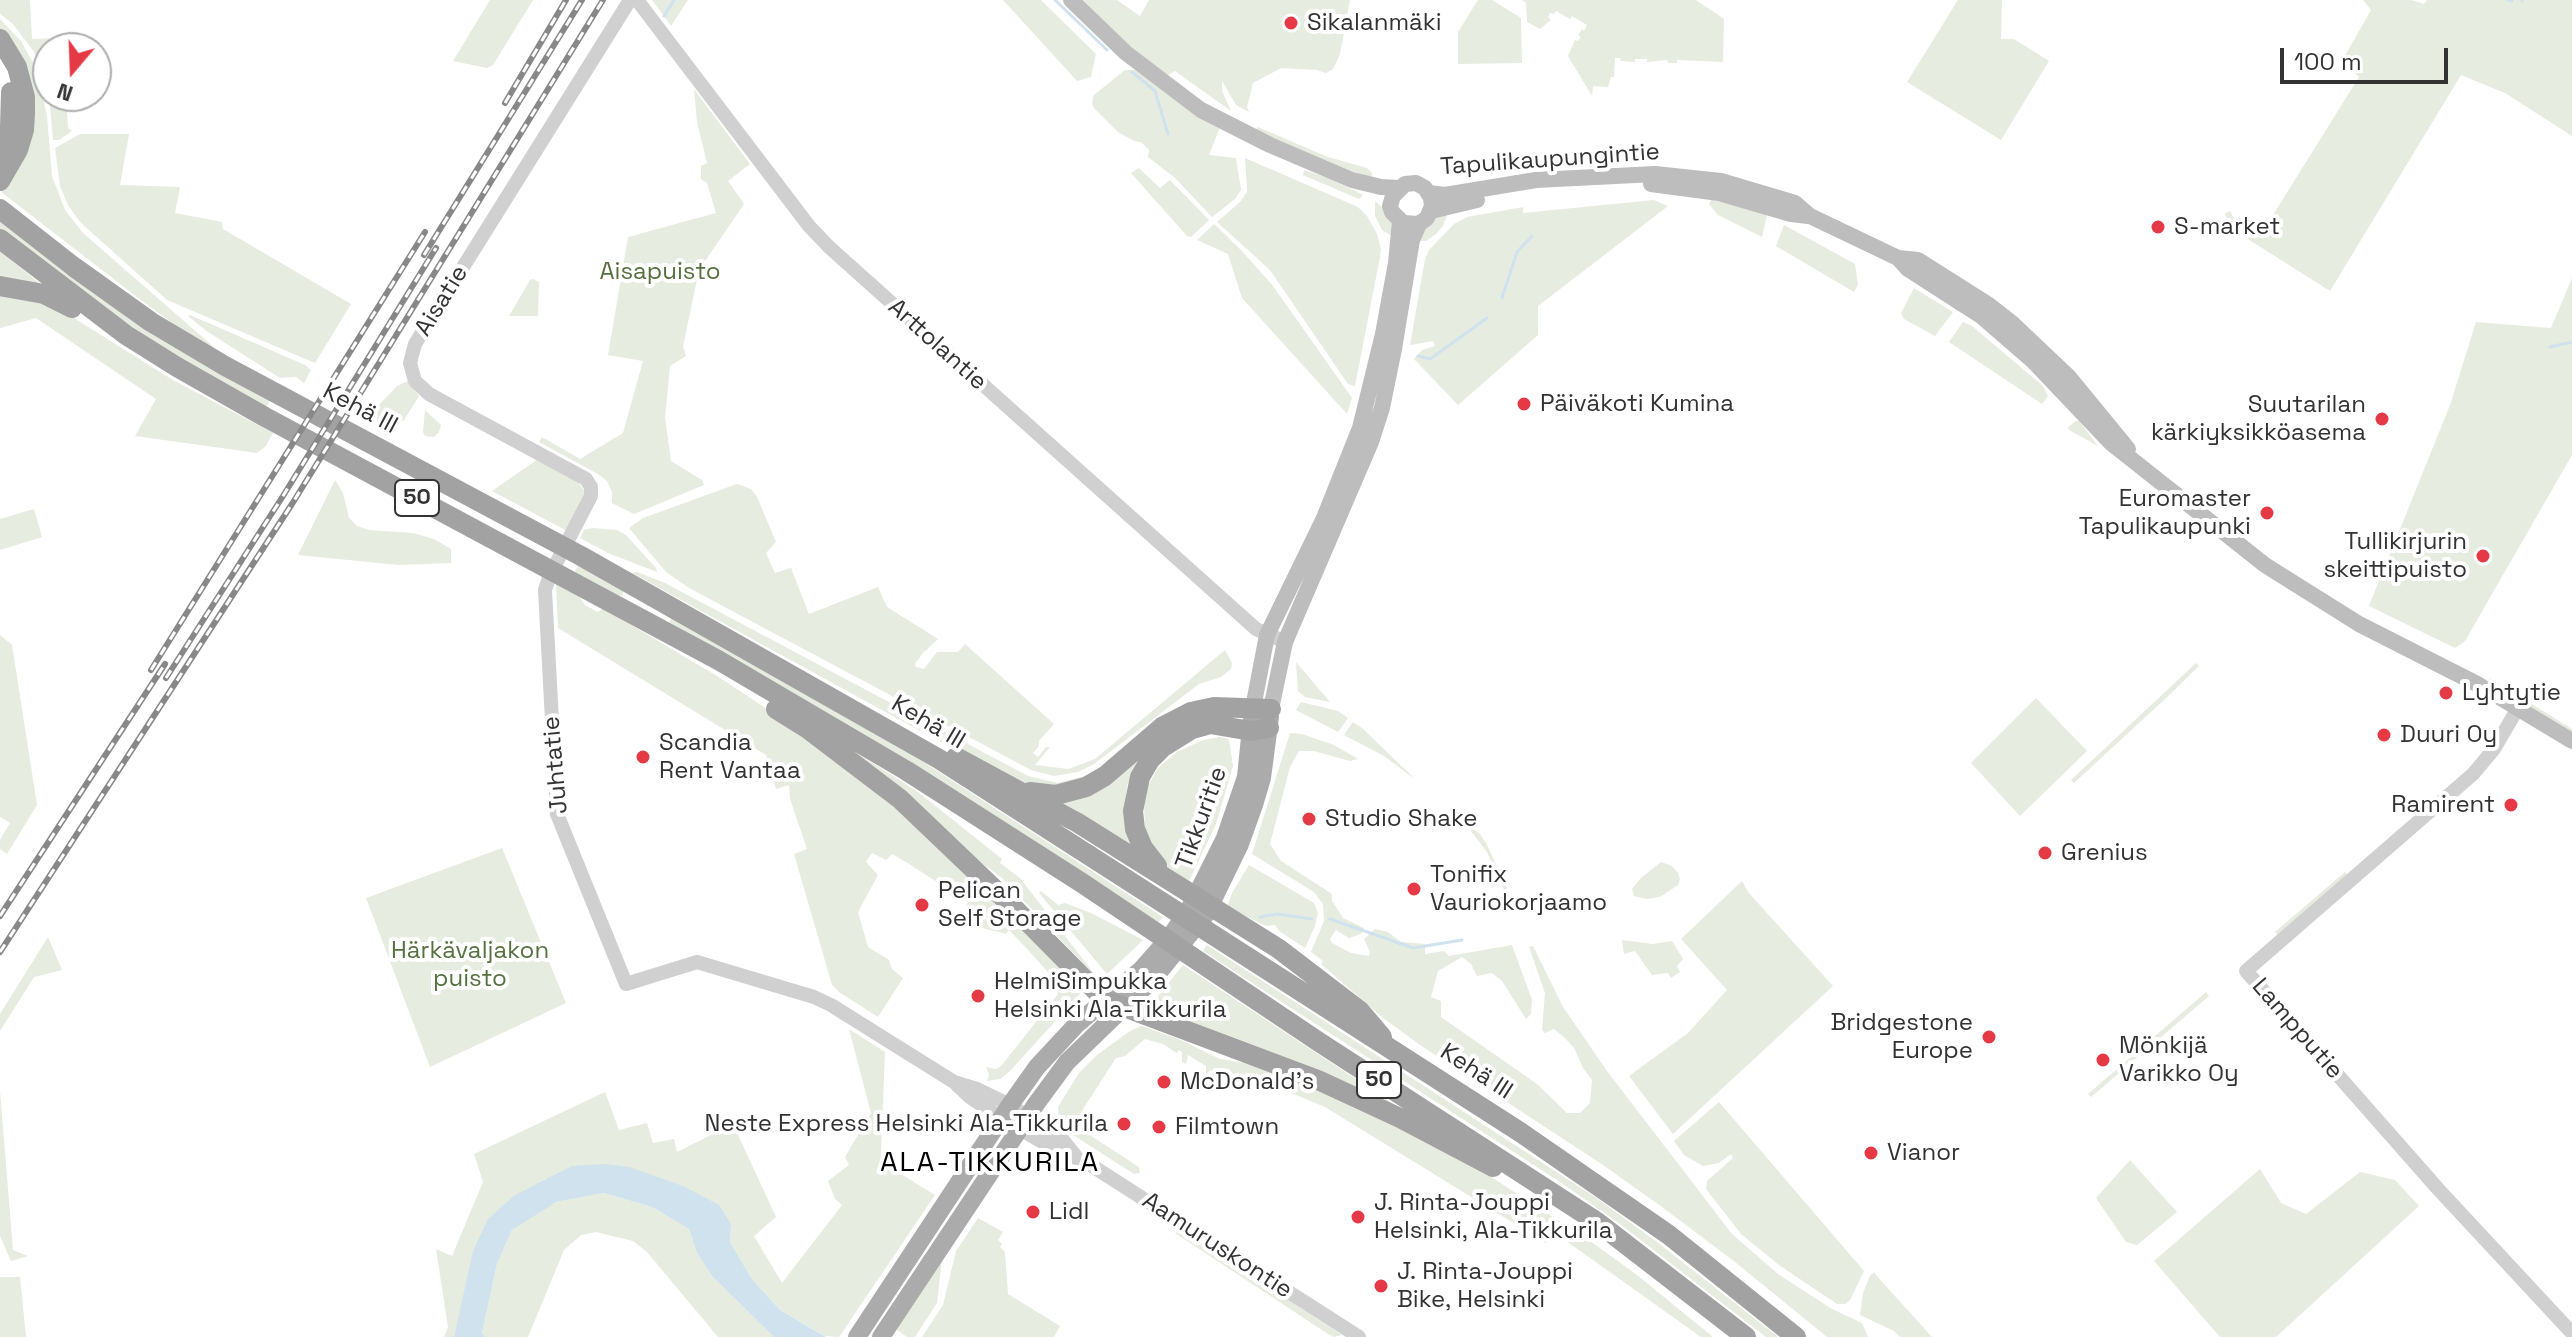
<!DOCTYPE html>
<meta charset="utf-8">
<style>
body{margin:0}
#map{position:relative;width:2572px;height:1337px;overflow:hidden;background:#fff;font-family:"Space Grotesk",sans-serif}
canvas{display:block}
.north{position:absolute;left:32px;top:32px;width:80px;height:80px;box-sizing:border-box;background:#fff;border:2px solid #adadad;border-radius:50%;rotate:199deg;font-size:22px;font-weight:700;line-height:32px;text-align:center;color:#333}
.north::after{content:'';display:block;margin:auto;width:28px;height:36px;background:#e63946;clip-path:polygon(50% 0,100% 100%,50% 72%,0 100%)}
.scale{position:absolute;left:2280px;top:48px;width:168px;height:36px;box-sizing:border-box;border:4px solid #333;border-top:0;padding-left:10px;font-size:24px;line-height:28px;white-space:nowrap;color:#333;-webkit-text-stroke:6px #fff;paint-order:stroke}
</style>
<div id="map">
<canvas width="2572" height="1337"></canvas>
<div class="north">N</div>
<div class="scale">100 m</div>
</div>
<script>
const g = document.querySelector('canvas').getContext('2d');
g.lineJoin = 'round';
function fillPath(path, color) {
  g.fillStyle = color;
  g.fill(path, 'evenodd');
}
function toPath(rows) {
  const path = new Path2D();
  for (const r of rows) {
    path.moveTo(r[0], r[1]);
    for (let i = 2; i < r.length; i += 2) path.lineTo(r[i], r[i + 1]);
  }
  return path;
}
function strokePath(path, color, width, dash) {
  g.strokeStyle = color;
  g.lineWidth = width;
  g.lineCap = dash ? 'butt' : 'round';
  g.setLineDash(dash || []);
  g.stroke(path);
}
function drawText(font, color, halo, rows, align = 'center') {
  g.font = font + ' "Space Grotesk",sans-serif';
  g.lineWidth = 8;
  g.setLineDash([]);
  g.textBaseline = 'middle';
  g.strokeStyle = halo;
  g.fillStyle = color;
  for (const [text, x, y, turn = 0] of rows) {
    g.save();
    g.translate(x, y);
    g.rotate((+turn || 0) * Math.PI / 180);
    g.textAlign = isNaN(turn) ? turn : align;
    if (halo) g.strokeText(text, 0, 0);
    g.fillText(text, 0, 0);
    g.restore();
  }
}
fillPath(toPath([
 [0,0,30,0,32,39,62,38,63,48,48,48,48,92,34,52,13,24,0,14],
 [490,0,533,0,493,65,487,68,453,61],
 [652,0,688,0,671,26],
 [1003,0,1041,0,1096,54,1091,77,1077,81],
 [1083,0,1117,0,1140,16,1149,0,1350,0,1340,54,1333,69,1326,73,1317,70,1281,68,1253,83,1247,107,1249,112,1236,105,1222,81,1222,91,1231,111,1175,71,1168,75,1127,47],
 [1478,0,1492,0,1521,18,1522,63,1458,64,1458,32],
 [1522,0,1696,0,1724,19,1723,62,1677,60,1677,63,1668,63,1667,60,1647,62,1647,59,1635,59,1635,62,1621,61,1620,58,1615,58,1614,77,1611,77,1608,87,1593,86,1592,96,1568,56,1575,40,1578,41,1581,37,1578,35,1582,29,1584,31,1587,25,1572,16,1570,19,1556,11,1554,14,1550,13,1548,17,1551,20,1540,29,1527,22,1526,3],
 [1958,0,2002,0,2001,39,2014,39,2049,61,2001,140,1907,82],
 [2363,0,2411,0,2424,4,2427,0,2572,0,2572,136,2505,93,2461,75,2330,291,2232,229,2225,214,2230,211,2236,222,2263,231,2359,77,2342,61,2371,10],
 [0,19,21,41,37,70,47,116,52,176,65,210,83,233,215,348,189,335,146,304,1,192,18,164,14,44,0,29],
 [1125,70,1136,70,1220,127,1209,155,1236,158,1241,190,1235,199,1212,217,1175,178,1148,157,1149,150,1141,142,1134,141,1118,132,1095,109,1092,104,1094,95],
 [694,89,750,164,728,181,744,204,699,270,683,346,686,356,670,366,665,418,671,461,702,480,704,485,634,514,612,503,612,492,607,481,598,474,539,442,542,437,580,459,623,433,643,361,608,355,628,237,716,213,707,183,701,179,701,166,707,163,697,122],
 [49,96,66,96,68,128,72,131,59,140,53,140],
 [1258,127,1328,157,1367,168,1372,173,1371,179,1255,131],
 [80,134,129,134,120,185,180,187,175,213,222,222,223,229,351,304,315,363,167,300,80,222,68,205,60,186,55,148],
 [1245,158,1358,207,1367,216,1377,234,1381,249,1380,257,1355,386,1348,384,1270,270,1217,222,1240,202,1247,192],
 [1139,168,1160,188,1170,180,1209,220,1191,237,1187,236,1131,173],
 [1304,170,1328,178,1363,195,1359,199,1303,175],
 [1712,199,1767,215,1762,237,1718,215,1709,204],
 [1654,200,1668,206,1538,306,1538,335,1458,405,1414,359,1422,350,1435,346,1433,341,1410,345,1425,259,1429,250,1454,224,1467,217,1523,207,1523,213],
 [1375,201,1383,208,1393,225,1395,238,1382,230,1375,216],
 [1449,210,1443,226,1436,234,1426,241,1416,241,1418,235,1437,216],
 [0,220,270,400,266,408,192,366,110,312,3,232,0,229],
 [1214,224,1241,250,1273,286,1352,398,1347,414,1242,298,1228,254,1197,240],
 [1784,225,1855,264,1858,285,1854,292,1776,246],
 [0,251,37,281,46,287,0,279],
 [2572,278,2572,455,2465,641,2455,648,2369,606,2450,405,2476,322,2551,328],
 [533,279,539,282,538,316,509,316,530,280],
 [1914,288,1953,312,1935,336,1904,319,1901,313],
 [0,292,53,305,173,380,273,433,266,446,257,453,135,436,156,399,36,318,0,328],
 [190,315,305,365,311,370,304,383,296,377,280,378,208,332,188,316],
 [1963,322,1972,326,2043,386,2048,396,2042,404,1949,342],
 [408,381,419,396,404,420,398,423,377,421,378,406,397,386],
 [425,410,441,425,439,432,434,437,425,436,423,432],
 [2076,421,2079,421,2098,446,2069,430,2068,427],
 [538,459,578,482,585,492,567,531,492,491],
 [335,480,343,493,349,518,357,526,369,530,413,533,434,539,451,549,451,563,399,565,298,555],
 [737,484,751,489,757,497,776,542,766,553,775,573,791,568,809,614,878,587,887,607,938,639,923,653,915,664,916,667,924,669,937,652,958,652,965,644,1054,724,1039,741,1039,746,1033,753,1038,757,1046,747,1050,747,1035,765,1068,769,1095,759,1225,650,1232,663,1231,669,1221,677,1199,684,1094,764,1078,772,1054,776,1031,770,689,588,666,572,629,528,643,518],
 [34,509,42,537,0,550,0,519],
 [593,528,617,530,626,535,656,568,657,572,608,553,580,538,584,530],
 [580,565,623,589,623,595,620,596,576,573,575,570],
 [637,572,665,583,1028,776,1058,783,1085,776,1079,785,1027,786,920,731,632,573],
 [556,584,578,594,585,605,598,612,603,608,611,613,722,679,830,751,909,814,1069,977,1080,994,1010,1071,1000,1079,987,1081,989,1075,986,1067,996,1069,1002,1065,1058,994,1056,981,1029,951,1009,930,1006,934,979,927,977,917,965,908,968,902,906,862,892,854,886,860,872,853,866,862,878,875,858,912,868,947,889,960,892,969,903,978,878,1017,839,992,832,985,794,854,807,849,790,799,789,785,776,789,766,755,558,628],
 [672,618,848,717,925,763,1163,917,1158,922,979,806,669,622],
 [0,635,12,645,37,805,7,854,0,849,0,840,10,823,0,817],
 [1296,662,1330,702,1305,697,1298,691],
 [2196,663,2199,666,2165,699,2074,783,2071,780],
 [2490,678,2572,729,2572,734,2486,683],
 [2036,698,2087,751,2020,816,1971,763],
 [1301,702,1338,711,1348,718,1338,732,1296,710],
 [1353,722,1362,728,1416,780,1384,756,1344,735],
 [1290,733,1302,734,1334,745,1358,759,1350,761,1314,751,1299,751,1290,767,1270,844,1281,861,1332,894,1332,901,1343,918,1364,928,1361,934,1349,938,1336,930,1330,939,1332,943,1351,953,1369,956,1370,952,1364,939,1375,929,1388,932,1401,942,1425,944,1425,954,1444,951,1449,956,1512,945,1532,1000,1531,1014,1526,1019,1502,981,1492,973,1477,976,1471,964,1462,957,1438,971,1431,997,1441,1001,1441,1017,1537,1084,1567,1113,1580,1113,1590,1103,1592,1080,1583,1068,1574,1048,1565,1038,1554,1029,1545,1033,1542,1030,1545,993,1529,947,1533,946,1563,1007,1607,1071,1732,1234,1778,1274,1832,1309,1862,1323,1868,1337,1827,1337,1735,1262,1662,1207,1603,1165,1423,1047,1383,1018,1321,964,1323,961,1311,952,1324,921,1323,904,1314,892,1252,854],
 [1220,737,1229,739,1233,766,1216,824,1189,881,1165,865,1150,841,1145,827,1144,804,1147,787,1158,768,1177,752,1203,740],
 [837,740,918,792,1002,859,1000,863,1020,878,1099,980,1002,878,964,850],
 [1144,754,1127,785,1125,808,1133,848,1055,801],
 [1464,822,1480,834,1487,845,1518,912,1514,912,1487,852],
 [502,848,566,1003,430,1067,366,898],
 [1661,862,1672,866,1678,873,1680,879,1678,885,1660,897,1647,899,1634,896,1632,889,1641,878],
 [1249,865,1314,903,1318,913,1315,926,1305,948,1279,931,1275,925,1266,926,1227,907,1232,893],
 [2345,872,2348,875,2278,935,2275,932],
 [1742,881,1748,892,1833,986,1673,1134,1629,1076,1688,1033,1727,990,1681,939],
 [1041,891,1058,905,1065,903,1093,914,1143,940,1107,974,1039,893],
 [48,937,62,970,34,977,0,1031,0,1014],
 [1622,940,1653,944,1672,941,1683,959,1677,966,1680,972,1671,978,1668,973,1652,975,1635,951,1624,954],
 [1207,945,1595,1197,1657,1242,1778,1337,1766,1337,1620,1224,1563,1184,1203,951],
 [1183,965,1339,1068,1406,1112,1146,1011],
 [2206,992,2209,996,2091,1097,2088,1094],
 [1142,1026,1181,1040,1220,1059,1245,1063,1341,1098,1468,1162,1590,1241,1637,1275,1713,1337,1701,1337,1555,1233,1546,1243,1325,1107,1248,1075,1241,1085,1226,1075,1218,1075,1210,1070,1206,1076,1206,1066,1188,1055,1186,1064,1182,1062,1182,1052,1179,1050,1177,1053,1163,1044,1145,1039,1125,1056,1116,1058,1083,1109,1080,1117,1081,1124,1064,1126,1059,1120,1058,1107,1079,1073,1097,1055,1130,1031],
 [849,1029,885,1052,881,1153,883,1163,935,1195,839,1337,825,1336,780,1310,752,1279,730,1242,731,1224,683,1186,665,1181,545,1179,464,1294,454,1337,444,1337,448,1327,436,1249,452,1256,483,1182,474,1154,605,1092,619,1130,647,1123,653,1143,674,1139,677,1152,733,1124,776,1217,754,1236,782,1283,842,1205,835,1199,828,1181,849,1165,845,1157,871,1113],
 [0,1091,13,1250,28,1256,11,1261,0,1236],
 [1719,1102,1864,1271,1850,1300,1845,1304,1837,1304,1779,1265,1741,1234,1706,1189,1707,1181,1733,1158,1731,1154,1719,1163,1703,1166,1684,1155,1674,1141],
 [1081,1126,1082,1130,1139,1167,1140,1173,1134,1174,1070,1133],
 [2130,1160,2177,1212,2137,1245,2126,1242,2096,1198],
 [2260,1169,2281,1203,2306,1214,2360,1172,2395,1180,2419,1206,2276,1337,2220,1337,2154,1261],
 [604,1193,652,1207,689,1229,697,1253,712,1276,774,1337,718,1337,647,1252,633,1241,596,1232,581,1235,564,1250,528,1337,484,1337,482,1333,497,1264,512,1230,528,1217,556,1202],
 [978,1218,1003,1232,998,1240,1002,1244,1000,1247,1005,1252,1008,1294,1060,1326,1054,1337,922,1337,943,1305,956,1251],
 [1179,1231,1184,1232,1342,1335,1334,1337,1328,1334,1175,1233],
 [942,1259,937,1303,915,1337,907,1337,897,1330,901,1320],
 [1874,1272,1876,1275,1932,1337,1900,1337,1894,1331,1860,1315,1863,1293,1870,1276],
 [0,1277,20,1277,26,1337,0,1337]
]), '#e6ecdf');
fillPath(toPath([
 [606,1164,629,1167,683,1186,719,1205,731,1224,730,1242,752,1279,780,1310,826,1337,774,1337,712,1276,697,1253,689,1229,652,1207,604,1193,556,1202,512,1230,497,1264,482,1333,485,1337,454,1337,473,1251,488,1219,515,1195,572,1166]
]), '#cfe2ee');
strokePath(toPath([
 [1055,0,1107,50],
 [2508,0,2512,1],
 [2522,1,2522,0],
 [664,16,674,0],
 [1132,72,1155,91,1168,134],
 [1502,298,1517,252,1532,236],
 [2550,347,2572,342],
 [1418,356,1430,359,1487,318],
 [1260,917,1277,914,1312,919],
 [1330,919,1413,948,1462,940]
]), '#cfe2ee', 3);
strokePath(toPath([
 [630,0,415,344,410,363,415,381,429,394,586,479,591,487,591,496,550,575,545,590,557,814,626,984,697,962,814,997,831,1005,954,1082,977,1089,1010,1105,1063,1140,1075,1155],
 [637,0,809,226,829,247,1256,629,1285,642],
 [2518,708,2494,749,2473,774,2246,971,2439,1190,2572,1333],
 [957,1085,971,1098,1001,1118,1056,1150,1086,1162,1359,1337]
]), '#d0d0d0', 14);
strokePath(toPath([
 [1071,0,1126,53,1201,110,1270,145,1352,180,1381,187,1399,188],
 [1651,184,1719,193,1791,214,1808,216],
 [1429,193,1445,195,1536,180,1655,174,1721,181,1795,203,1810,216,1898,258,1908,269,1981,316,2033,361,2111,443,2265,565,2359,624,2479,685,2572,741],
 [1431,211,1477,200],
 [1898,258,1918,260,1989,305,2012,323,2069,377,2128,449],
 [1253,708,1267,635,1324,518,1360,428,1383,334,1396,263,1400,221],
 [1271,709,1285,642,1371,442,1382,408,1394,349,1412,240,1419,224,1427,218,1432,206,1431,198,1425,188,1416,183,1405,184,1393,196,1390,206,1392,212,1403,223,1419,224]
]), '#bdbdbd', 16);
strokePath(toPath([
 [857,1337,1010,1105,1037,1067,1077,1024,1141,970,1170,937,1191,906,1225,838,1246,777,1253,708],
 [881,1337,1036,1104,1067,1062,1154,978,1206,914,1240,844,1254,805,1262,778,1270,717]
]), '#ababab', 18);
strokePath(toPath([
 [0,39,17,67,25,97,25,113,24,130,18,150,0,181],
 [0,156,10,127,11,92],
 [0,209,74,267,151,322,225,366,581,556,939,759,1520,1132,1669,1235,1796,1337],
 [0,239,126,335,177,367,265,417,718,660,907,771,1082,883,1319,1042,1597,1222,1746,1337],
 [0,286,44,294,72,308],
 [776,709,808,729,900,799,1009,903,1105,1000,1318,1080,1400,1118,1493,1167],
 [956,757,1078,823,1279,949,1360,1011,1382,1037],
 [1030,792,1056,795,1086,787,1105,776,1162,727,1191,712,1214,707,1271,709],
 [1157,866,1143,848,1135,829,1133,811,1140,777,1150,760,1163,747,1192,729,1210,724,1251,731,1269,728]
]), '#a2a2a2', 20);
const rail = toPath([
 [505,103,566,0],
 [424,255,582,0],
 [151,670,425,232],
 [166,678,283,496,436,248],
 [0,916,165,664],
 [0,952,292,504,603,0]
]);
strokePath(rail, '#888', 6);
strokePath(rail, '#fff', 3, [9]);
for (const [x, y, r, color] of [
 [1291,23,8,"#e63946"],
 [2158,227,8,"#e63946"],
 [1524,404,8,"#e63946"],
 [2382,419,8,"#e63946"],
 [2267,513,8,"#e63946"],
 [2483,556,8,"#e63946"],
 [2446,693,8,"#e63946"],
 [2384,735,8,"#e63946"],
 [643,757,8,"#e63946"],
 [2511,805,8,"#e63946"],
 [1309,819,8,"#e63946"],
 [2045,853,8,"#e63946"],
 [1414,889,8,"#e63946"],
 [922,905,8,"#e63946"],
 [978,996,8,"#e63946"],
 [1989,1037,8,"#e63946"],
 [2103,1060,8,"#e63946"],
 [1164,1082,8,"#e63946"],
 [1124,1124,8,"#e63946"],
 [1159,1127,8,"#e63946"],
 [1871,1153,8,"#e63946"],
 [1033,1212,8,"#e63946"],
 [1358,1217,8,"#e63946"],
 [1381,1286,8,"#e63946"]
]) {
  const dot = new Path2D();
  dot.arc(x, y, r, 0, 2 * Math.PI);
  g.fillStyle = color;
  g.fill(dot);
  strokePath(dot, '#fff', 3);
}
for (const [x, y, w] of [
 [417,498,44],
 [1379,1080,44]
]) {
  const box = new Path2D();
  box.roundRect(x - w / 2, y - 18, w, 36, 6);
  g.fillStyle = '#fff';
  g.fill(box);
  strokePath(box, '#333', 2);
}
drawText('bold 22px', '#333', null, [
 ["50",417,498],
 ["50",1379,1080]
]);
drawText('24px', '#333', '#fff', [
 ["Sikalanmäki",1307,23],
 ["S-market",2174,227],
 ["Päiväkoti Kumina",1540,404],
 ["Suutarilan",2366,405,"right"],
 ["kärkiyksikköasema",2366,433,"right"],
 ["Euromaster",2251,499,"right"],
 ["Tapulikaupunki",2251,527,"right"],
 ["Tullikirjurin",2467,542,"right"],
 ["skeittipuisto",2467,570,"right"],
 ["Lyhtytie",2462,693],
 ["Duuri Oy",2400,735],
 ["Scandia",659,743],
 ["Rent Vantaa",659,771],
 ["Ramirent",2495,805,"right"],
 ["Studio Shake",1325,819],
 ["Grenius",2061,853],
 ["Tonifix",1430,875],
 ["Vauriokorjaamo",1430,903],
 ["Pelican",938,891],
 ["Self Storage",938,919],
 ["HelmiSimpukka",994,982],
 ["Helsinki Ala-Tikkurila",994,1010],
 ["Bridgestone",1973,1023,"right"],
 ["Europe",1973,1051,"right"],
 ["Mönkijä",2119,1046],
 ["Varikko Oy",2119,1074],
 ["McDonald's",1180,1082],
 ["Neste Express Helsinki Ala-Tikkurila",1108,1124,"right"],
 ["Filmtown",1175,1127],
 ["Vianor",1887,1153],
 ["J. Rinta-Jouppi",1374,1203],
 ["Helsinki, Ala-Tikkurila",1374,1231],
 ["Lidl",1049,1212],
 ["J. Rinta-Jouppi",1397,1272],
 ["Bike, Helsinki",1397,1300]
], 'left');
drawText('24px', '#333', '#fff', [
 ["Tapulikaupungintie",1550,160,-4],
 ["Aisatie",442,301,-58],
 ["Arttolantie",937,345,42],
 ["Kehä III",360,409,28],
 ["Kehä III",928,723,31],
 ["Juhtatie",556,765,-95],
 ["Tikkuritie",1202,818,-70],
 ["Lampputie",2297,1029,49],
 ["Kehä III",1476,1072,33],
 ["Aamuruskontie",1217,1246,33]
]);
drawText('24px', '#56703f', '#fff', [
 ["Aisapuisto",660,272],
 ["Härkävaljakon",470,951],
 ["puisto",470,979]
]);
g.letterSpacing = '2px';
drawText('28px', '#000', '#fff', [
 ["ALA-TIKKURILA",990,1163]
]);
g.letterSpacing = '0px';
</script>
